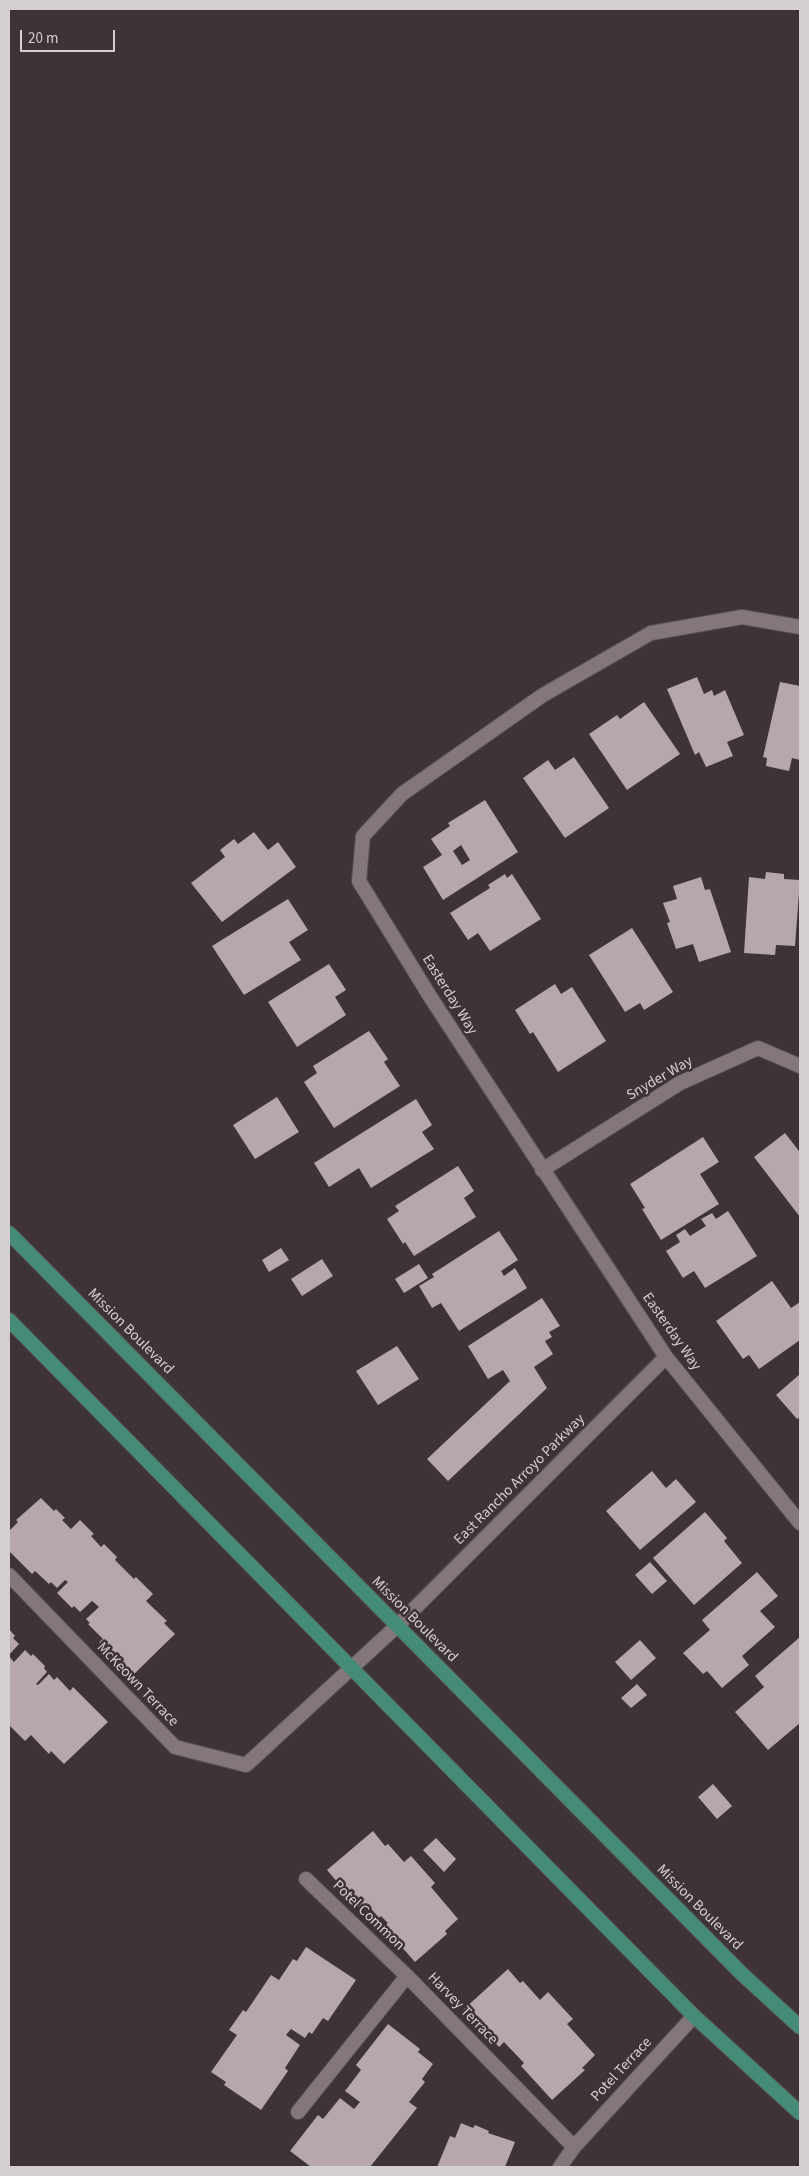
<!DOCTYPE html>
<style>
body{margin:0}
#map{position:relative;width:809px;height:2176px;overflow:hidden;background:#3e3336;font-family:"Source Sans 3",sans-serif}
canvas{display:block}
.frame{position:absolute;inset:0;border:10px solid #d6cfd1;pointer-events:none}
.scale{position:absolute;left:20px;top:30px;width:95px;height:22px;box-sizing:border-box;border:2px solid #d6cfd1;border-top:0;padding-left:6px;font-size:15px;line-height:18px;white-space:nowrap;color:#d6cfd1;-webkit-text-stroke:4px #3e3336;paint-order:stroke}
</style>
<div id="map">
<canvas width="809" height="2176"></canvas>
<div class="frame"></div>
<div class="scale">20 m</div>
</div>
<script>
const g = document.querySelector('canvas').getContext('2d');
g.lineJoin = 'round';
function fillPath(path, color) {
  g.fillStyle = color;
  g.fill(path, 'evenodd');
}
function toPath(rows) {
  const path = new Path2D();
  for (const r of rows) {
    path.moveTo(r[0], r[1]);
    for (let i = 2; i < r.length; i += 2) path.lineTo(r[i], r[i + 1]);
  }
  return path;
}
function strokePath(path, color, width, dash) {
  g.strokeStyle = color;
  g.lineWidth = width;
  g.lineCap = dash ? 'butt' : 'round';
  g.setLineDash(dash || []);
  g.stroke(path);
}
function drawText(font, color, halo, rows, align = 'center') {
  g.font = font + ' "Source Sans 3",sans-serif';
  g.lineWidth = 5;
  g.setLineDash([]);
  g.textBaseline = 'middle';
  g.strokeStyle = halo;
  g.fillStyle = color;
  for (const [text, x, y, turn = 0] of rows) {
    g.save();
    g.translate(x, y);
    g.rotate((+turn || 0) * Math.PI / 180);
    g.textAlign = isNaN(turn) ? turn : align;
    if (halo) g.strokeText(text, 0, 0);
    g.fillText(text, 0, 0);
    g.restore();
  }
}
fillPath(toPath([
 [697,677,704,694,712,690,714,696,725,690,744,735,727,742,733,756,706,767,699,752,695,755,667,689],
 [780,682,800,686,800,760,792,758,789,771,766,766,767,758,763,757],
 [644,702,680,754,627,790,589,734,617,715,620,719],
 [574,757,609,808,565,838,523,778,548,760,555,770],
 [485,800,518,852,443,900,423,867,442,855,431,839,450,826,448,823],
 [461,845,470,860,462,865,453,851],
 [254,832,268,850,278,842,296,867,222,922,191,883,225,857,220,850,234,839,238,844],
 [766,872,784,874,784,879,800,880,795,946,776,945,775,955,744,953,749,877,765,879],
 [505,874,507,878,512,874,541,919,490,951,478,933,468,940,450,913,490,888,488,885],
 [701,877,705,890,710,889,731,952,699,962,693,944,676,949,667,923,670,922,663,903,677,899,673,886],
 [288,899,308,930,289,942,301,960,244,995,212,946],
 [632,928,673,992,644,1010,640,1003,625,1012,589,955],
 [329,964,346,990,335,997,346,1015,297,1047,268,1002],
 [555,984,561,994,572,987,606,1041,558,1072,533,1032,530,1034,515,1010],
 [369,1031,388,1059,384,1062,400,1086,334,1128,304,1082,317,1073,313,1066],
 [277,1097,299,1132,255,1159,233,1125],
 [416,1099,432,1125,422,1132,434,1149,371,1188,359,1168,329,1187,314,1163],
 [785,1133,799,1151,800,1150,800,1217,754,1157],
 [703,1137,719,1162,700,1174,719,1204,661,1240,642,1209,645,1208,630,1184],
 [458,1166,474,1191,464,1198,476,1217,414,1256,405,1242,403,1244,387,1219,399,1211,395,1206],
 [728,1211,757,1256,705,1288,694,1271,683,1278,666,1251,680,1242,676,1235,685,1229,690,1236,706,1226,701,1219,712,1213,716,1219],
 [499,1231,518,1260,501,1271,504,1276,515,1268,527,1288,459,1331,441,1303,432,1308,419,1286,434,1277,432,1274],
 [281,1248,289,1260,269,1272,262,1260],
 [322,1259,333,1276,302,1296,291,1279],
 [419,1264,428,1278,404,1293,395,1279],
 [772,1281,791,1308,800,1302,800,1340,759,1369,749,1355,743,1359,716,1321],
 [542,1298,560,1326,549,1332,552,1337,545,1341,553,1354,534,1367,547,1388,448,1481,427,1459,510,1381,503,1370,488,1379,468,1346],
 [397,1346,419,1379,378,1405,356,1371],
 [800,1374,800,1417,797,1419,776,1395],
 [652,1471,666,1488,676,1479,696,1502,640,1550,606,1511],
 [41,1498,54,1511,56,1509,65,1518,62,1520,71,1529,80,1520,94,1534,91,1536,101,1547,104,1544,117,1557,115,1560,134,1579,136,1577,153,1594,146,1601,167,1621,164,1623,175,1634,132,1676,99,1642,103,1639,88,1624,90,1623,86,1619,99,1607,92,1601,80,1612,74,1606,72,1608,57,1593,68,1582,65,1580,57,1588,51,1582,49,1584,35,1571,32,1574,9,1551,9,1531,18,1522,16,1520],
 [705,1512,727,1538,724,1541,742,1563,694,1605,653,1558],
 [650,1562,667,1581,652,1594,635,1575],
 [757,1572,778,1596,760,1611,775,1627,742,1656,749,1665,722,1688,707,1671,703,1674,683,1653,710,1630,702,1620],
 [9,1629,15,1636,13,1638,19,1644,9,1655],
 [800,1637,800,1723,768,1750,735,1712,764,1687,755,1676],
 [640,1640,656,1658,631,1680,615,1662],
 [25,1650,31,1656,33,1654,45,1666,44,1668,47,1672,36,1684,38,1685,49,1674,54,1680,57,1677,70,1691,73,1687,108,1722,64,1764,51,1751,49,1754,31,1735,25,1741,9,1725,9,1656,14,1662],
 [637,1684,647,1695,631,1708,621,1698],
 [713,1784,732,1806,717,1819,698,1797],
 [373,1831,385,1846,388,1844,404,1862,411,1856,435,1883,431,1887,458,1919,445,1931,447,1934,415,1962,384,1927,388,1923,381,1916,379,1918,368,1905,361,1910,327,1870],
 [436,1838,456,1859,444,1872,423,1850],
 [306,1947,356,1980,328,2021,323,2018,312,2034,309,2032,305,2038,291,2029,286,2035,300,2045,285,2068,288,2071,261,2110,224,2085,226,2082,211,2072,237,2035,229,2030,243,2010,246,2012,271,1975,279,1980,293,1959,297,1961],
 [508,1969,520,1983,523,1981,540,2000,548,1992,573,2019,567,2024,595,2055,582,2068,585,2070,552,2100,521,2066,524,2063,504,2042,499,2047,464,2009],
 [388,2024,420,2049,418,2052,433,2064,422,2079,425,2082,409,2102,417,2108,370,2167,311,2167,290,2151,318,2115,323,2119,340,2098,354,2109,360,2102,345,2091,361,2070,356,2065],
 [461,2123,473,2128,475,2125,489,2131,488,2133,515,2142,505,2167,437,2167,450,2136,455,2138]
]), '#b5a7ab');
const minor = toPath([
 [800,627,742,617,651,633,543,695,402,794,363,836,359,881,431,998,666,1357,800,1523],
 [542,1170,680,1083,758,1048,800,1066],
 [9,1575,175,1747,246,1765,397,1626,666,1357],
 [306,1879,407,1976,574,2147],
 [298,2112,407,1976],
 [560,2167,574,2147,694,2016]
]);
const primary = toPath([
 [9,1233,742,1974,800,2027],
 [9,1320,694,2016,800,2113]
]);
strokePath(minor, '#5a5153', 16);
strokePath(primary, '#5a5153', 16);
strokePath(minor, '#83777a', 14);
strokePath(primary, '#448b78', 14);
drawText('15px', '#d6cfd1', '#3e3336', [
 ["Easterday Way",449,995,58],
 ["Snyder Way",660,1079,-30],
 ["Mission Boulevard",130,1332,45],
 ["Easterday Way",671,1332,55],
 ["East Rancho Arroyo Parkway",520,1480,-45],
 ["Mission Boulevard",414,1620,45],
 ["McKeown Terrace",137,1685,46],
 ["Mission Boulevard",699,1908,45],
 ["Potel Common",368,1916,44],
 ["Harvey Terrace",462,2009,46],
 ["Potel Terrace",622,2070,-47]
]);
</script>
